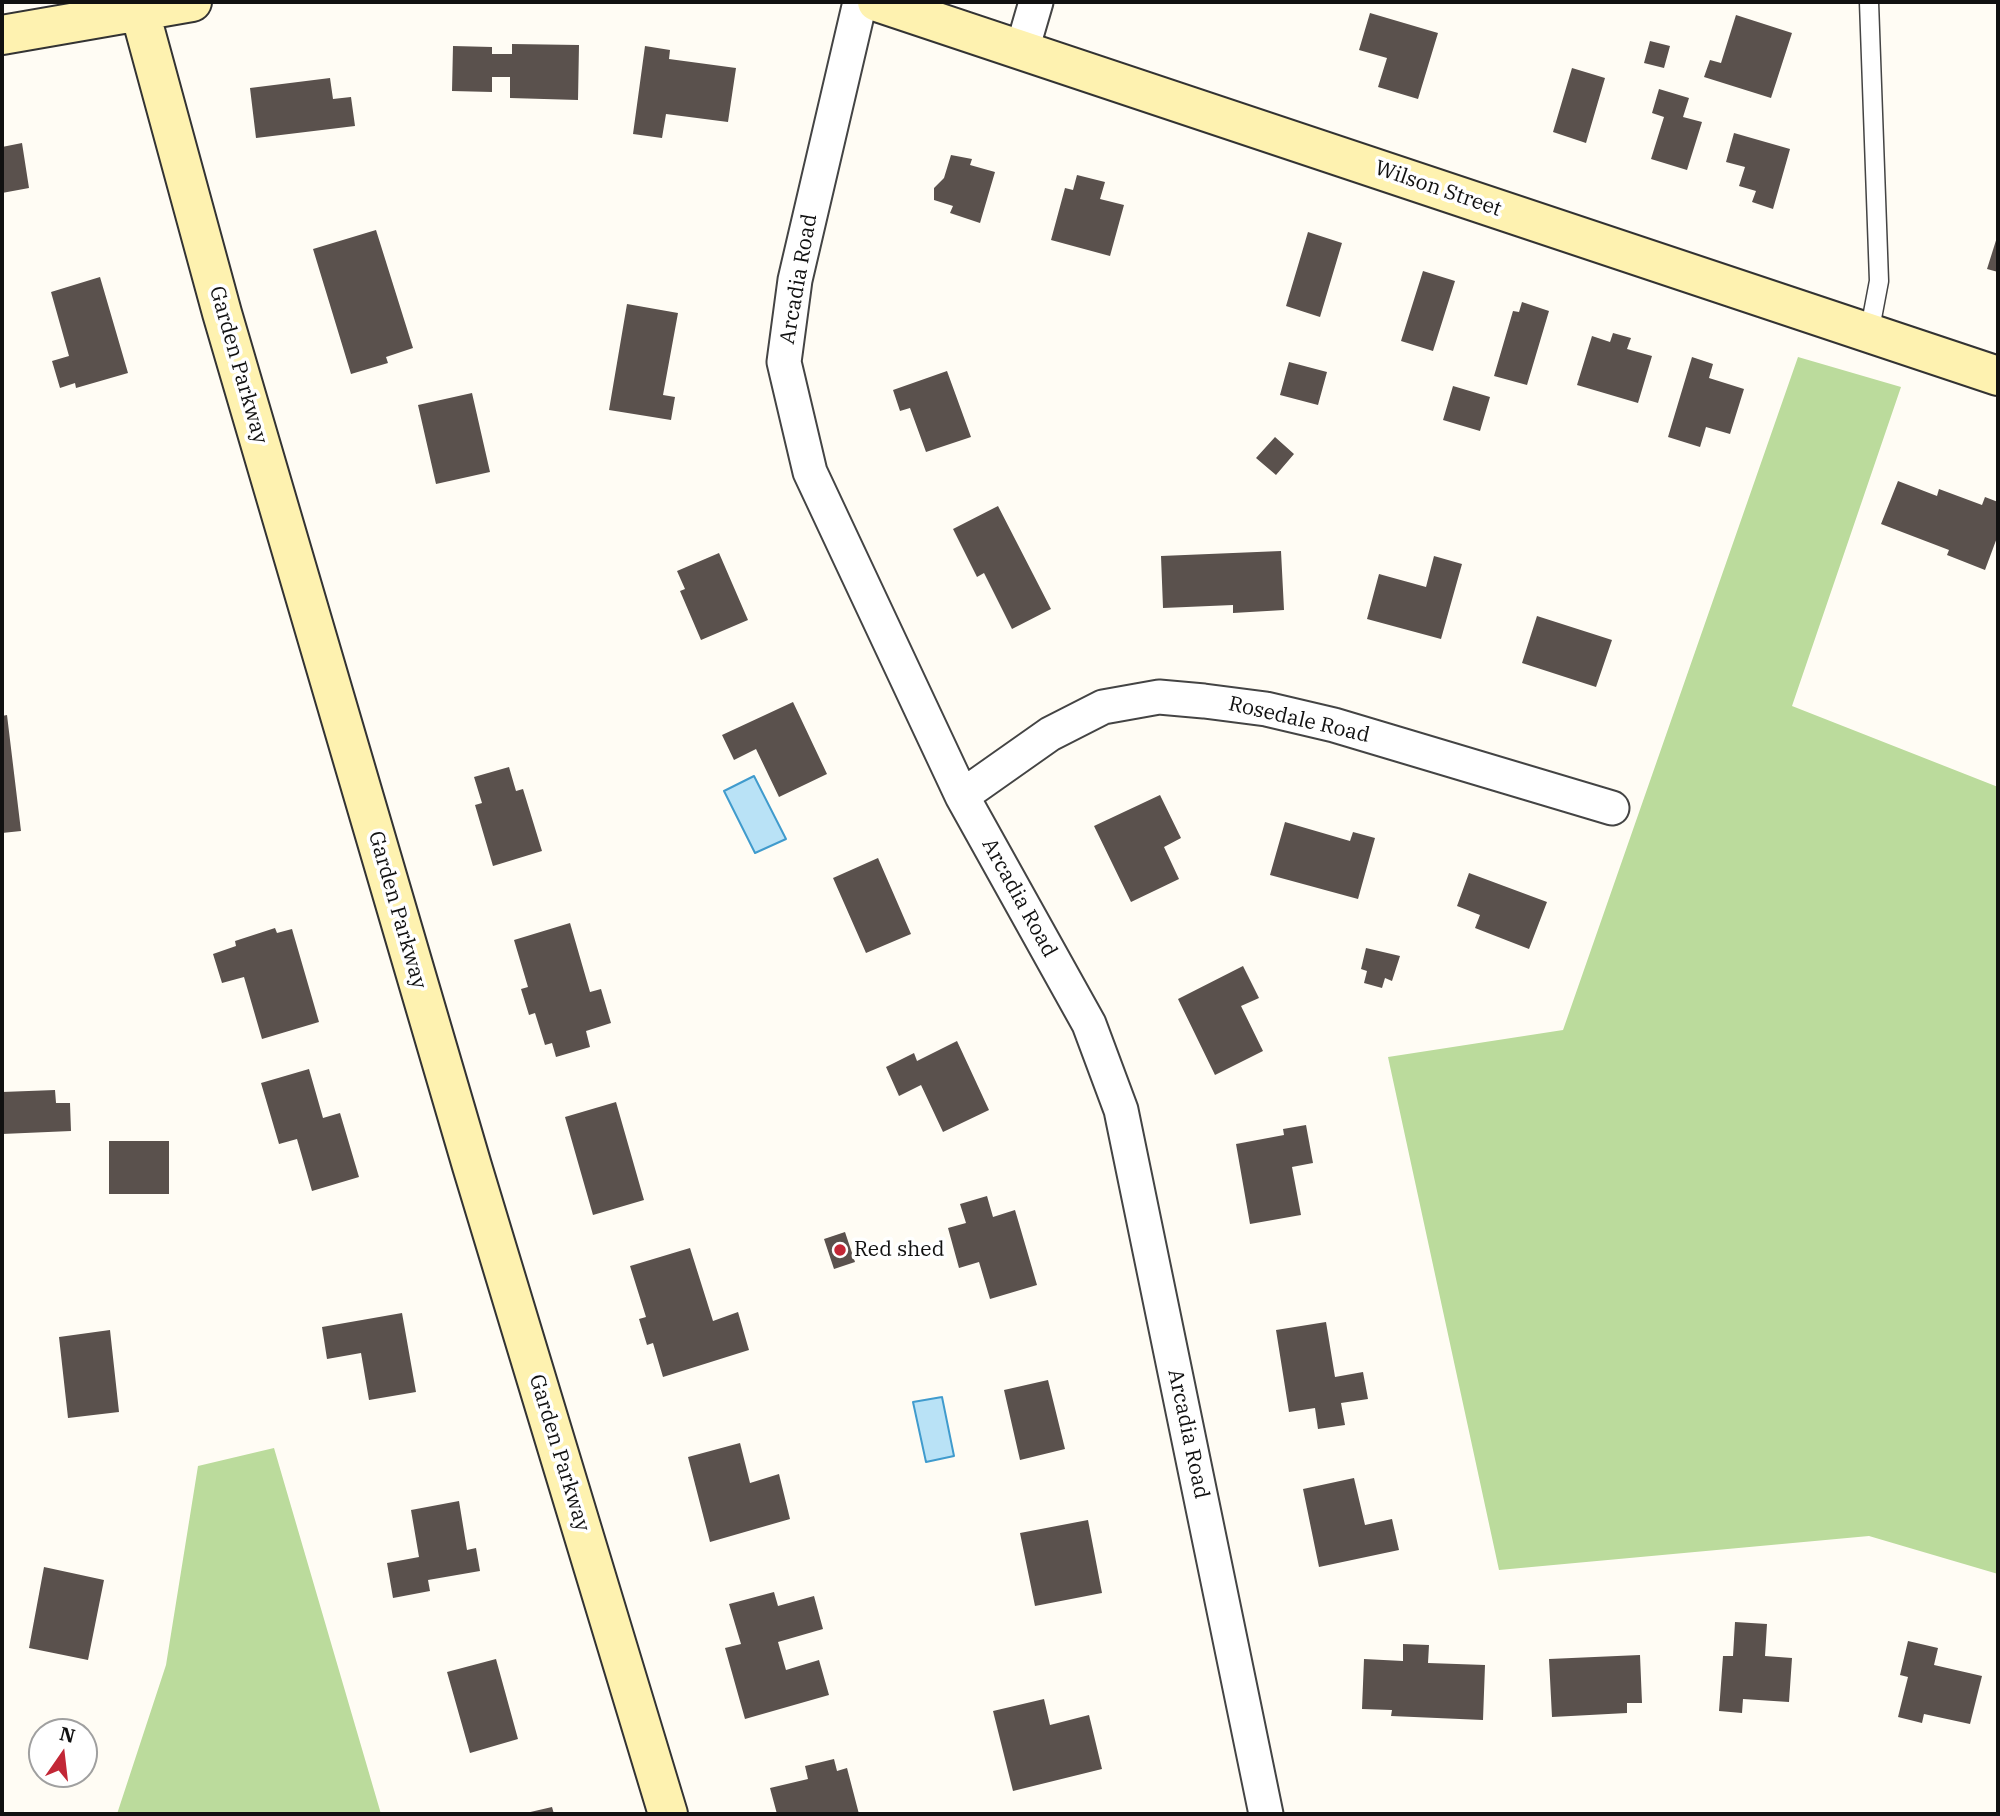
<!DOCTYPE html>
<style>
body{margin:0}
#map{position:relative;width:2000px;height:1816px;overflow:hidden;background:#fffcf4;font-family:"IBM Plex Serif",serif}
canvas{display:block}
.frame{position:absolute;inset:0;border:4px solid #111;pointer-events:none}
.north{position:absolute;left:28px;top:1718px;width:70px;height:70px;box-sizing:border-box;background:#fff;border:2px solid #a0a0a0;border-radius:50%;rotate:14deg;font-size:19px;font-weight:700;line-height:28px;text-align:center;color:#111}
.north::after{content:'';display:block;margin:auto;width:24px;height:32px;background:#c22736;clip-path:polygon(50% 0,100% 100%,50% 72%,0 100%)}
</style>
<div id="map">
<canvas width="2000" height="1816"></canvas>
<div class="frame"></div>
<div class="north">N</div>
</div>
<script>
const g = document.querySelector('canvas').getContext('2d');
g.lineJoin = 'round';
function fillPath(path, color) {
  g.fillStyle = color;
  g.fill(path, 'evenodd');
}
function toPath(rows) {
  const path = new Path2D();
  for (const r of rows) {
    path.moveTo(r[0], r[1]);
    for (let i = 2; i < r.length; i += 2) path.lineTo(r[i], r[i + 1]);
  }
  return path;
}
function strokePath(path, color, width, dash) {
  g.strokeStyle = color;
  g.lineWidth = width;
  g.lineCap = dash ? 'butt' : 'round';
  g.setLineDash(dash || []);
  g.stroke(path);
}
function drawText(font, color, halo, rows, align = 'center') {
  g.font = font + ' "IBM Plex Serif",serif';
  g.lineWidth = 7;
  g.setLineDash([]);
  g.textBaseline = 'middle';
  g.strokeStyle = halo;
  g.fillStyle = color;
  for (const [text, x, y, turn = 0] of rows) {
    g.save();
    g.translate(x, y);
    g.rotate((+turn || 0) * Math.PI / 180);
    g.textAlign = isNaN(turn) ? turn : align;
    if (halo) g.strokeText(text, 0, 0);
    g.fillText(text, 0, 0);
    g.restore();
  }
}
fillPath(toPath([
 [1798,357,1901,387,1792,706,1998,787,1998,1574,1869,1536,1499,1570,1388,1057,1563,1030],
 [274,1448,381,1814,117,1814,166,1665,198,1466]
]), '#bbdb9c');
const water = toPath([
 [754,776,786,839,755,853,724,791,754,776],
 [942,1397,954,1456,926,1462,913,1402,942,1397]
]);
fillPath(water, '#b9e2f6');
strokePath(water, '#409bcd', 2);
fillPath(toPath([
 [1370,13,1438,33,1418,99,1378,87,1387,58,1359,50],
 [1736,15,1792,33,1771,98,1704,77,1710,60,1721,63],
 [1650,41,1670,46,1664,68,1644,63],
 [512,44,579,45,578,100,510,98,510,77,492,77,492,92,452,91,453,46,492,47,492,54,512,54],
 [645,46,670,50,669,59,736,68,728,122,666,114,662,138,633,134],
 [1572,68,1605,78,1586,143,1553,132],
 [330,78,333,99,351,97,355,126,256,138,250,88],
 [1659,89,1689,98,1683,117,1702,122,1687,170,1651,159,1664,117,1652,113],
 [1734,133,1790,149,1773,209,1752,202,1756,191,1739,186,1745,167,1726,162],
 [22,143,29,188,2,193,2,147],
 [951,155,972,159,970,165,995,172,980,223,950,213,953,206,934,200,934,188,944,178],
 [1077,175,1105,182,1100,199,1124,205,1110,256,1051,240,1065,188,1073,190],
 [376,230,413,348,386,357,388,363,351,374,313,249],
 [1308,232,1342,243,1320,317,1286,306],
 [1998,234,1998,272,1987,269],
 [1423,271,1455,281,1433,351,1401,341],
 [100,277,128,373,76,388,75,383,60,388,52,361,69,356,51,292],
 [1522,302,1549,311,1527,385,1494,376,1513,311,1519,312],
 [627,304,678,313,663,395,675,397,671,420,609,410],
 [1613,333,1631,338,1627,349,1652,356,1638,403,1577,385,1592,336,1610,342],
 [1692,357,1713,364,1709,378,1744,389,1730,434,1706,427,1700,447,1668,437],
 [1289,362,1327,372,1318,405,1280,395],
 [947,371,971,437,926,452,910,408,900,411,893,390],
 [1453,386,1490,397,1480,431,1443,420],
 [472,393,490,472,436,484,418,405],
 [1275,437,1294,454,1276,475,1256,458],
 [1898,481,1937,496,1939,489,1982,505,1985,497,1998,502,1998,535,1985,570,1947,555,1949,550,1881,524],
 [998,506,1051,609,1012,629,984,573,977,577,953,529],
 [1281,551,1284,610,1233,613,1233,605,1163,608,1161,556],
 [719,553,748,620,701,640,680,591,685,589,677,571],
 [1434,556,1462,564,1441,639,1367,619,1379,574,1426,587],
 [1537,616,1612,640,1596,687,1522,663],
 [793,702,827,774,779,797,756,749,734,760,722,735],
 [7,715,21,831,2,833,2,716],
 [509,767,516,791,523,789,542,851,493,866,475,805,482,803,474,777],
 [1160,795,1181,838,1164,847,1179,879,1131,902,1094,826],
 [1285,822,1350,841,1353,832,1375,838,1358,899,1270,875],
 [878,858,911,934,866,953,833,878],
 [1469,873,1547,902,1529,949,1475,928,1480,915,1457,906],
 [570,923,590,992,601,989,611,1023,586,1031,590,1047,556,1057,552,1043,545,1045,535,1013,529,1015,521,989,528,987,514,940],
 [275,928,277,933,292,929,319,1022,262,1039,244,977,222,983,213,954,236,946,235,941],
 [1366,948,1400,956,1392,981,1385,978,1382,988,1364,983,1367,971,1361,969],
 [1243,966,1259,998,1241,1006,1263,1051,1215,1075,1178,999],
 [957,1041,989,1110,943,1132,921,1085,899,1096,886,1067,914,1053,917,1061],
 [309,1069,323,1118,340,1113,359,1177,312,1191,297,1139,279,1144,261,1083],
 [55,1090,56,1103,70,1103,71,1131,2,1134,2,1092],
 [616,1102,644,1200,593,1215,565,1117],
 [1306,1125,1313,1163,1292,1167,1301,1215,1250,1224,1236,1144,1284,1135,1283,1129],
 [109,1141,169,1141,169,1194,109,1194],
 [987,1196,993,1217,1015,1210,1037,1285,990,1299,979,1262,959,1268,948,1228,966,1223,960,1204],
 [845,1232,855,1262,834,1269,824,1239],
 [690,1248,713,1321,738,1312,749,1350,663,1377,653,1343,647,1345,639,1319,646,1317,630,1266],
 [402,1313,416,1392,369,1400,361,1353,327,1359,322,1327],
 [1326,1322,1335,1377,1363,1372,1368,1399,1341,1403,1345,1425,1318,1429,1315,1408,1289,1412,1276,1330],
 [110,1330,119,1412,68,1418,59,1337],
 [1048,1380,1065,1449,1020,1460,1004,1390],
 [740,1443,750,1483,779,1474,790,1519,710,1542,688,1457],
 [1354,1478,1365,1525,1392,1519,1399,1550,1319,1567,1303,1489],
 [459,1501,467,1550,476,1548,480,1571,428,1580,430,1591,393,1598,387,1563,419,1557,411,1510],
 [1088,1520,1102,1593,1035,1606,1020,1533],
 [44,1567,104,1580,88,1660,29,1648],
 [774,1592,778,1606,814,1596,823,1629,778,1642,786,1670,819,1660,829,1695,745,1719,725,1648,741,1644,729,1604],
 [1735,1622,1767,1624,1765,1656,1792,1658,1789,1702,1743,1699,1742,1713,1719,1711,1723,1656,1733,1656],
 [1908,1641,1938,1648,1934,1665,1982,1676,1970,1724,1924,1714,1922,1723,1898,1717,1908,1677,1900,1675],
 [1403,1644,1429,1645,1428,1663,1485,1665,1483,1720,1391,1716,1392,1710,1362,1709,1364,1659,1403,1661],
 [1640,1655,1642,1703,1627,1703,1627,1713,1552,1717,1549,1659],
 [496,1659,518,1739,470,1753,447,1672],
 [1044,1699,1050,1725,1089,1715,1102,1769,1013,1791,993,1711],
 [834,1759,837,1771,847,1768,859,1814,777,1814,770,1788,808,1779,805,1766],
 [552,1807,554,1814,526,1814,526,1813]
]), '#5a514d');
const lane = toPath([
 [1869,2,1879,281,1869,334]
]);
const street = toPath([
 [860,2,795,280,784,362,810,472,962,796,1089,1024,1121,1110,1266,1814],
 [1022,50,1036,2],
 [962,796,1050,734,1103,707,1159,697,1204,701,1266,709,1334,725,1612,808]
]);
const secondary = toPath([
 [877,2,1998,376],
 [140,12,222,313,472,1166,668,1814],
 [2,35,192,2]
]);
strokePath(lane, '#444', 21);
strokePath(street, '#444', 37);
strokePath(secondary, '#333', 42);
strokePath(lane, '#fff', 18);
strokePath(street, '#fff', 33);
strokePath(secondary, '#fef2b0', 38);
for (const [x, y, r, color] of [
 [840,1250,7,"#c22736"]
]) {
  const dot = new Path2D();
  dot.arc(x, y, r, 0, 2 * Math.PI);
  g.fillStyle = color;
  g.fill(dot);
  strokePath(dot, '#fff', 2.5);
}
drawText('21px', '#111', '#fff', [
 ["Wilson Street",1438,189,19],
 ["Arcadia Road",799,279,-80],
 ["Garden Parkway",238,365,74],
 ["Rosedale Road",1299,720,13],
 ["Arcadia Road",1019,898,61],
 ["Garden Parkway",397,910,74],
 ["Arcadia Road",1188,1434,78],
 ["Garden Parkway",559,1453,73]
]);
drawText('21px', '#111', '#fff', [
 ["Red shed",854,1250]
], 'left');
</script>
